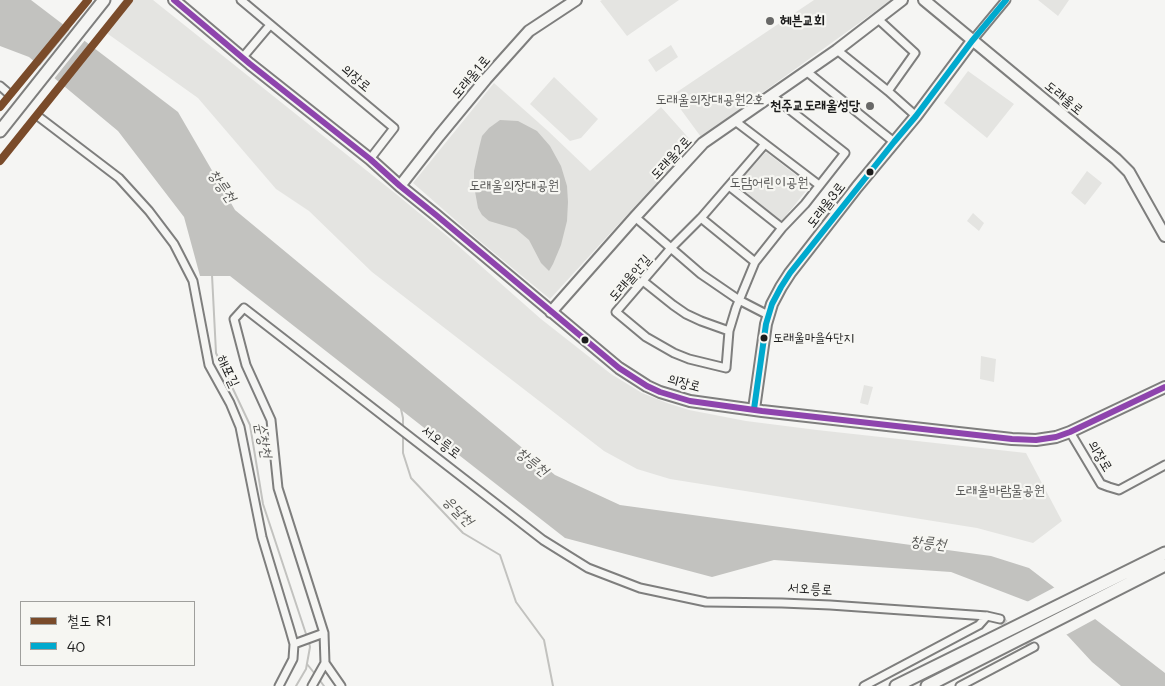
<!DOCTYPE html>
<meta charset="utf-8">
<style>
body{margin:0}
#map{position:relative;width:1165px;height:686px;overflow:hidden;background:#f5f5f3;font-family:Mali,"Poor Story",sans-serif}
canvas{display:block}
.legend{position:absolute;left:20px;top:601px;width:175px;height:65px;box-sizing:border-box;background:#f6f6f2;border:1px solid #9f9f9c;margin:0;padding:6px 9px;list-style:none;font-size:15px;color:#1c1c1c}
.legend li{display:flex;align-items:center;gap:10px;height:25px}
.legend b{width:25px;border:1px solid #9f9f9c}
</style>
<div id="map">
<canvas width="1165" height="686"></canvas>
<ul class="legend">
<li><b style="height:6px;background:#7a4b2a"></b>철도 R1</li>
<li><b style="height:6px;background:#00a9ce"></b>40</li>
</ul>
</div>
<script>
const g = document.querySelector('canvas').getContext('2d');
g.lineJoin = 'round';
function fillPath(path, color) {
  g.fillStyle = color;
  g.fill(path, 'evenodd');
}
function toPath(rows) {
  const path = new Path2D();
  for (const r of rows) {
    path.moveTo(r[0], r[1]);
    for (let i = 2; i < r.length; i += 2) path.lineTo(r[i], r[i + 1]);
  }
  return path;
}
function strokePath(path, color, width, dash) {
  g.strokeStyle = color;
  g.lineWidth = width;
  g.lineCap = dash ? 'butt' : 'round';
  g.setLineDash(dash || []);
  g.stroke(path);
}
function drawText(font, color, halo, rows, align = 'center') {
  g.font = font + ' Mali,"Poor Story",sans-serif';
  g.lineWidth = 4.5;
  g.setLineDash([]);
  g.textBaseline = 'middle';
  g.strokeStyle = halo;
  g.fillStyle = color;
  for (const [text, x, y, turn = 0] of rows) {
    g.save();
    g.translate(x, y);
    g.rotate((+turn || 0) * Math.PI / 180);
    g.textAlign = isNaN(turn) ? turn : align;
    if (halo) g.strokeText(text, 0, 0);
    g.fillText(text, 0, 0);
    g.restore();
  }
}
fillPath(toPath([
 [123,0,153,0,396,194,447,236,541,319,611,374,642,393,667,403,689,410,746,421,817,430,1026,453,1062,521,1033,543,977,528,670,479,637,469,604,451,372,272,309,211,276,189,198,98,101,29],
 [602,0,679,0,627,36,600,1],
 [814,0,891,0,701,137,671,96],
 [1038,0,1069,0,1058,16],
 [671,45,678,57,656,72,648,60],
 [968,71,1014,104,987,138,944,103],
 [554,77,598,119,581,138,570,141,530,104],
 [494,83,548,131,590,171,661,107,693,143,550,299,476,238,413,183],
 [766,152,810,186,781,222,736,185],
 [1087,171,1102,183,1085,205,1071,193],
 [973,213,984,223,979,231,967,221],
 [981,356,996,359,994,382,980,379],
 [864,385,873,387,868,405,860,403]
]), '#e4e4e1');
fillPath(toPath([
 [0,0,31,0,178,112,235,210,555,475,620,505,991,556,1029,568,1165,673,1165,686,1121,686,1092,662,1068,636,1029,602,951,572,774,560,712,577,565,538,230,276,200,276,184,217,118,131,29,57,0,46],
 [500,120,518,121,537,131,550,146,561,166,567,186,568,202,567,221,561,245,553,264,549,271,541,263,529,240,516,229,489,221,482,215,478,208,474,186,474,171,479,148,482,136,489,128]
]), '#c2c2bf');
fillPath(toPath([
 [71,28,86,39,53,80,38,68],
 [1057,586,1097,618,1064,636,1025,603]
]), '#f5f5f3');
strokePath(toPath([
 [212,275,216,353,250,425,263,504,307,637],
 [401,409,403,418,403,429],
 [403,434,403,453,411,478,463,533,500,555,516,602,544,640,553,686],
 [307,664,315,674],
 [318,678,324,686],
 [296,686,306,669,310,647,309,642]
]), '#c2c2bf', 2);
strokePath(toPath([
 [1000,619,1034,647]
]), '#d4d4d3', 7, [7, 3.5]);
const street = toPath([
 [241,0,394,128,370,159],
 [878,19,915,53,888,91],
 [972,41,1006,0],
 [837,50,888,91,916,116],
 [243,57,270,25],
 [806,71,894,142],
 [0,86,7,92],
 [39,117,119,178,149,211,174,244,193,281,209,365,230,403,240,427,262,537,290,630,294,644,293,659,279,686],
 [735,121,819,185],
 [765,144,701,218,671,248,616,312,646,337,674,353,689,359,726,368,729,331,736,308,755,262,782,228,805,204,845,153,771,95],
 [729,186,782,228],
 [635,217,701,274,739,300,768,315],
 [701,218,755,262],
 [643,281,673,305,686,314,701,321,729,331],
 [1070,432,1101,484,1109,487,1119,490,1165,465],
 [294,644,324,633],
 [325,663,341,686],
 [312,686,325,663,324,633,278,488,271,420,246,365,234,319,244,308,543,540,588,568,640,588,706,602,782,603,830,605,987,616,1000,619],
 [864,686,979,625,987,616],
 [960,686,1034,647]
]);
const secondary = toPath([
 [174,0,250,64,370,159,400,186,436,215,619,368,647,386,660,392,690,401,762,411,1012,439,1036,440,1056,437,1070,432,1165,387],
 [924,0,1116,159,1129,172,1165,236],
 [400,186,439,136,486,79,529,31,576,0],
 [551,312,635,217,703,143,837,50,902,0],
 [754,409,766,324,772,304,781,287,790,273,857,187,916,116,972,41]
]);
const primary = toPath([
 [0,131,104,0],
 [896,686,1165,553],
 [927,686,1165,565]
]);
strokePath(street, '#7e7e7d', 11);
strokePath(secondary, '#7e7e7d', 14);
strokePath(primary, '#7e7e7d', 15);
strokePath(street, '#f5f5f3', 7);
strokePath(secondary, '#f5f5f3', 10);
strokePath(primary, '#f5f5f3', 11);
strokePath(toPath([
 [754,409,766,324,772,304,781,287,790,273,894,142,916,116,972,41,1006,0]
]), '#00a9ce', 6);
strokePath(toPath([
 [174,0,250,64,370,159,400,186,436,215,619,368,647,386,660,392,690,401,762,411,1012,439,1036,440,1056,437,1070,432,1165,387]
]), '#8e44ad', 6);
strokePath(toPath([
 [0,107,88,0],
 [0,161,129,0]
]), '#7a4b2a', 8);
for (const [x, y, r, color] of [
 [770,21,5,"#686867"],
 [870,106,5,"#686867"],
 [870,172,4.5,"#1c1c1c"],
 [764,338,4.5,"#1c1c1c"],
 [585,340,4.5,"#1c1c1c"]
]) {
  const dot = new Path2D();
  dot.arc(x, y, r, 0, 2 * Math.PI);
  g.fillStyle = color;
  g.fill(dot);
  strokePath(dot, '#f6f6f2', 2);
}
drawText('13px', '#1c1c1c', '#f6f6f2', [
 ["도래울마을4단지",773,338]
], 'left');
drawText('bold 14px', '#1c1c1c', '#f6f6f2', [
 ["헤븐교회",780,21],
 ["천주교도래울성당",860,106,"right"]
], 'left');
drawText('14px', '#1c1c1c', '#f6f6f2', [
 ["도래울1로",471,77,-50],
 ["의장로",356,78,40],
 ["도래울로",1064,98,39],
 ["도래울2로",671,158,-47],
 ["도래울3로",826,205,-52],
 ["도래울안길",630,278,-49],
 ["해포길",228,371,65],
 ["의장로",684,383,15],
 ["서오릉로",441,442,37],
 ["의장로",1100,456,59],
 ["서오릉로",810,589,3]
]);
drawText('14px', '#545453', '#f6f6f2', [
 ["도래울의장대공원2호",710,100],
 ["도담어린이공원",769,183],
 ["도래울의장대공원",514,186],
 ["도래울바람물공원",1000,491]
]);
drawText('italic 15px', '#565654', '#f6f6f2', [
 ["창릉천",222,186,55],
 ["순창천",263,440,78],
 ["창릉천",532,462,38],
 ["응달천",458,511,45],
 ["창릉천",928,543,6]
]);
</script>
